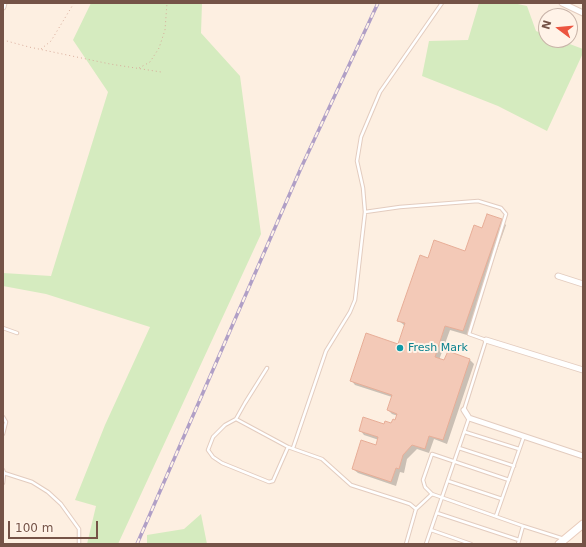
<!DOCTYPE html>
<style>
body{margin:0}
#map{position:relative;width:586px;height:547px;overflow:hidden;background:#fdefe1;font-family:"DejaVu Sans",sans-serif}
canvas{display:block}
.frame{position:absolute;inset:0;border:4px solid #755347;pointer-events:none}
.north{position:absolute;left:538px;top:8px;width:40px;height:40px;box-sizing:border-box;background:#fff3e8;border:1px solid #c8b3a8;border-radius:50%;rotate:286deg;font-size:11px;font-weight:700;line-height:16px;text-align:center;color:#755347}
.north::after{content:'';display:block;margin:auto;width:14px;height:18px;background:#ec5540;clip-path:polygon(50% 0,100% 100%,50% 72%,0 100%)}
.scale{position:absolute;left:8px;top:521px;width:90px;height:18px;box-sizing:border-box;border:2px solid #755347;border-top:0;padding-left:5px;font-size:12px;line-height:14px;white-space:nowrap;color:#755347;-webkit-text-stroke:3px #fff3e8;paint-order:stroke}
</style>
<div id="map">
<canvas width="586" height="547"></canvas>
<div class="frame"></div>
<div class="north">N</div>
<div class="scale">100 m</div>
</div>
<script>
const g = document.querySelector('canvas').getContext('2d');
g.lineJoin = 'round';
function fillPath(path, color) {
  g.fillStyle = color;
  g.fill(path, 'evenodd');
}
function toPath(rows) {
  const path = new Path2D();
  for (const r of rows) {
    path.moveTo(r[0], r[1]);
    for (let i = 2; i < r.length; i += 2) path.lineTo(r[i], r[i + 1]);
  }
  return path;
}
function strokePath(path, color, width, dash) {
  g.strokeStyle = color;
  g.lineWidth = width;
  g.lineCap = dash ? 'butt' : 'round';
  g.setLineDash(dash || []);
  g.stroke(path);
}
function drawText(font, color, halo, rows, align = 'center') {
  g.font = font + ' "DejaVu Sans",sans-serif';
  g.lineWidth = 4;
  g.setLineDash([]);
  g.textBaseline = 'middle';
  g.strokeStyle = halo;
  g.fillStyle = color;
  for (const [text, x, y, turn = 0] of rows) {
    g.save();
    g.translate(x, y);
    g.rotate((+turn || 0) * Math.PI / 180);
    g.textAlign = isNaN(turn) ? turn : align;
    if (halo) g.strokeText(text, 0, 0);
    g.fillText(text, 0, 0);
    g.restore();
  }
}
fillPath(toPath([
 [91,3,202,3,201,33,240,76,261,234,118,544,87,544,96,506,75,500,105,425,150,327,46,294,3,286,3,273,51,276,108,92,73,40],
 [479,3,513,3,527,6,536,31,546,35,546,40,559,40,583,49,583,53,547,131,498,106,422,76,429,41,468,40],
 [201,514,207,544,147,544,147,535,184,529]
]), '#d5ebbf');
fillPath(toPath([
 [501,220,506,225,467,335,450,330,439,360,445,361,470,360,474,364,447,444,434,439,429,453,417,449,407,459,404,473,400,472,396,486,358,473,353,469,376,446,379,440,364,435,360,430,392,424,396,421,398,416,392,414,388,410,392,397,355,385,351,380,399,345,405,326,398,320,428,259,466,252,482,229]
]), '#0003');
const building = toPath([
 [487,214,502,219,463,331,445,326,435,357,444,360,448,351,470,359,443,440,429,436,425,449,412,445,403,455,399,469,396,468,391,482,352,469,361,440,376,445,378,437,359,431,363,417,384,424,385,421,391,423,393,419,395,420,397,414,387,410,392,395,350,381,366,333,398,344,405,323,397,321,420,255,428,258,434,240,465,251,474,225,482,228,487,214]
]);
fillPath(building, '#f3c9b7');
strokePath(building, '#e7ad97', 1);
const lane = toPath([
 [365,212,400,207,478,201,501,208,506,214,469,334,486,340,464,410],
 [3,328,17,333],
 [3,417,6,422,3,434],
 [236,419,245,403,267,368],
 [465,432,519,449],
 [288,447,273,481,269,482,222,463,213,457,208,450,213,437,225,425,236,419,288,447,322,459,351,485,401,501,410,504,416,509],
 [293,448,326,351,350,312,355,300,365,212,363,188,357,161,361,137,380,92,442,3],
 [459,448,514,466],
 [3,470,4,473,3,483],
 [4,473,32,482,48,492,61,504,79,529,79,544],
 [509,480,432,454,423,480,425,487,432,494,523,526,518,544],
 [448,481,502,499],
 [437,513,519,540],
 [496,516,524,436],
 [523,526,564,539],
 [431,530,471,544],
 [406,544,416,509,432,494],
 [426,544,469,418]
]);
const street = toPath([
 [562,3,583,13],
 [3,7,4,3],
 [558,276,583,284],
 [486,340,583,370],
 [464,410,469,418,583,456]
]);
const secondary = toPath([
 [559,544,583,524]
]);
strokePath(lane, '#e3ccbf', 4.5);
strokePath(street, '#e3ccbf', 7);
strokePath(secondary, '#e9ccbc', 9);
strokePath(toPath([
 [3,40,29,47,110,64,161,72],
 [41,49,51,41,74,3],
 [139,68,150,62,159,48,165,30,167,3]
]), '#d8ac9b', 1, [1, 3]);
strokePath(lane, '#fff', 2.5);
strokePath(street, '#fff', 5);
strokePath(secondary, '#fff', 7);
const rail = toPath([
 [137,544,301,168,378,3]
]);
strokePath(rail, '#b09fc6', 3.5);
strokePath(rail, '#fff3e8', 2, [6]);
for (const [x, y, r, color] of [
 [400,348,4,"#0f9aa8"]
]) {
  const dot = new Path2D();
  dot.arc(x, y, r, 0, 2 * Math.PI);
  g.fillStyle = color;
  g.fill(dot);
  strokePath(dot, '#fff3e8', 1.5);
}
drawText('11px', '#0d838f', '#fff3e8', [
 ["Fresh Mark",408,348]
], 'left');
</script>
